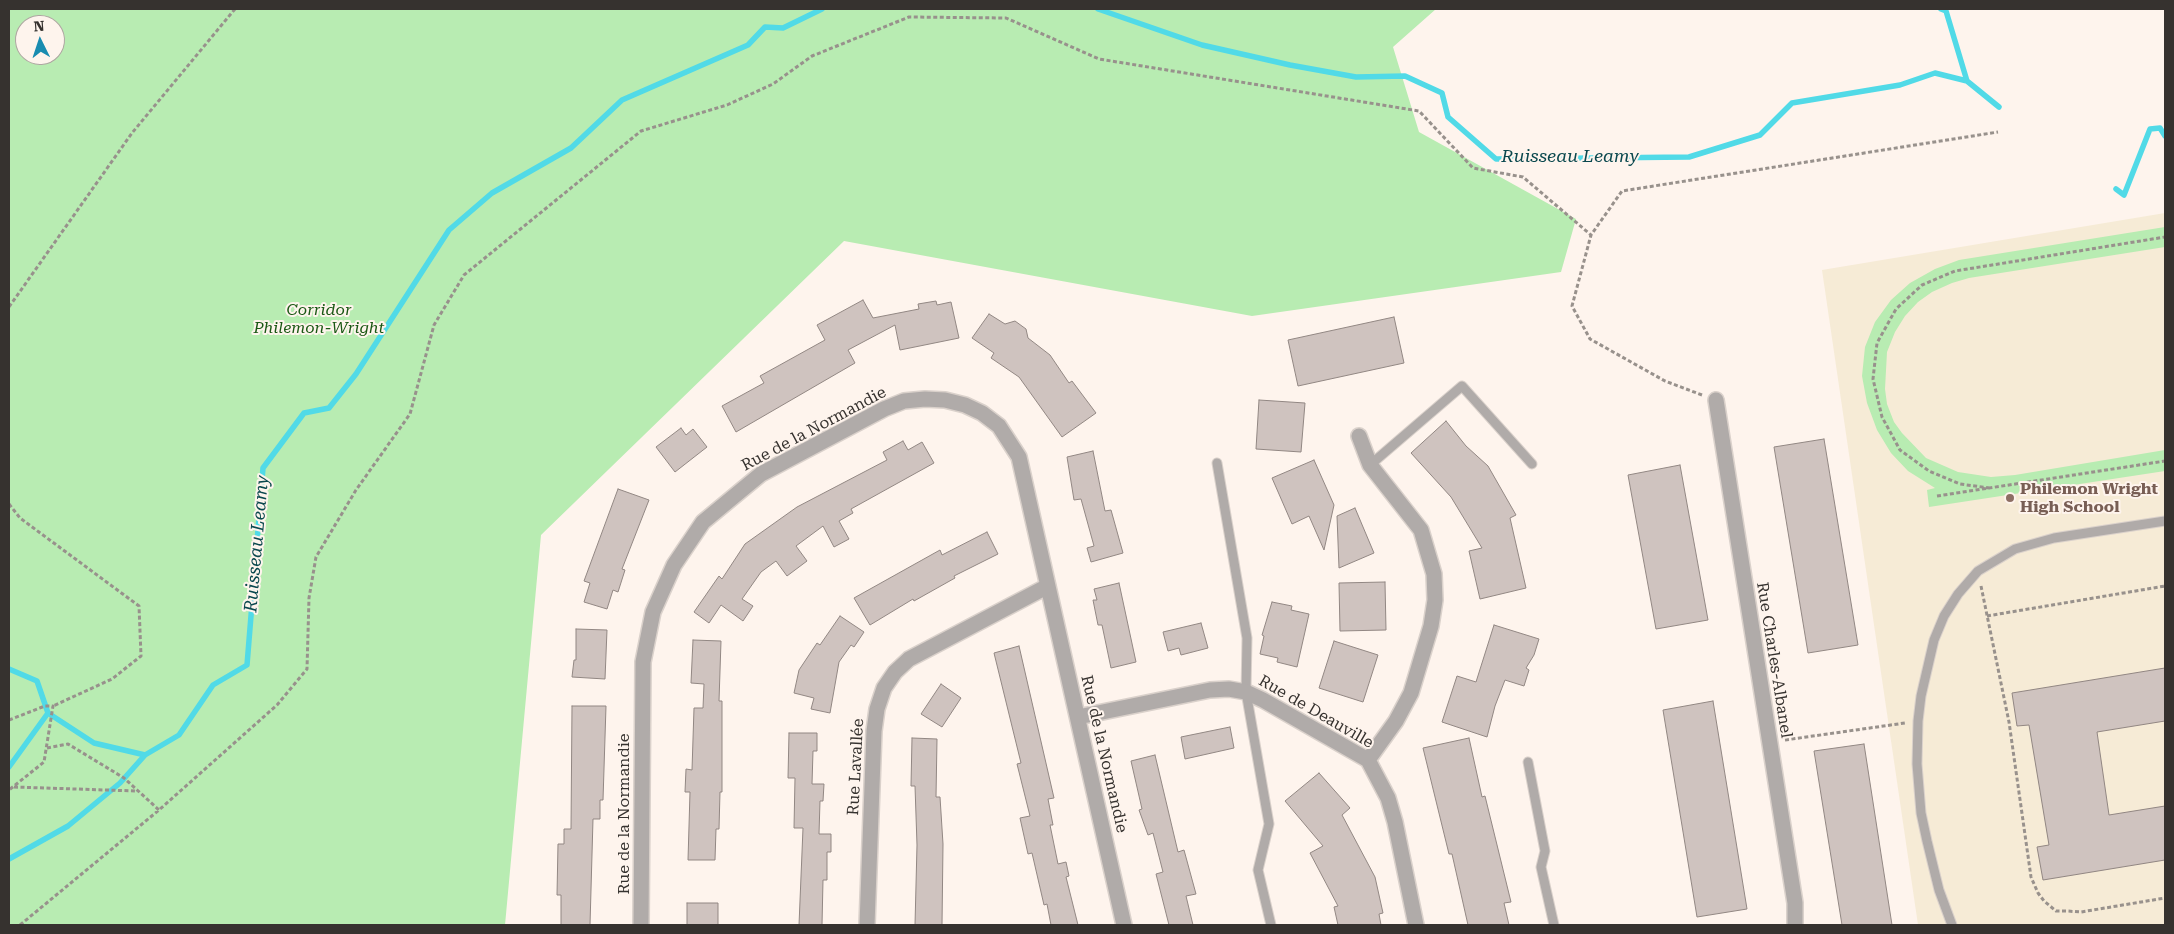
<!DOCTYPE html>
<meta charset="utf-8">
<style>
body{margin:0}
#map{position:relative;width:2174px;height:934px;overflow:hidden;background:#fef4ed;font-family:"Roboto Serif",serif}
canvas{display:block}
.frame{position:absolute;inset:0;border:10px solid #36322f;pointer-events:none}
.north{position:absolute;left:15px;top:15px;width:50px;height:50px;box-sizing:border-box;background:#fef4ed;border:1px solid #aea6a1;border-radius:50%;rotate:356deg;font-size:14px;font-weight:700;line-height:20px;text-align:center;color:#36322f}
.north::after{content:'';display:block;margin:auto;width:18px;height:22px;background:#198cb0;clip-path:polygon(50% 0,100% 100%,50% 72%,0 100%)}
</style>
<div id="map">
<canvas width="2174" height="934"></canvas>
<div class="frame"></div>
<div class="north">N</div>
</div>
<script>
const g = document.querySelector('canvas').getContext('2d');
g.lineJoin = 'round';
function fillPath(path, color) {
  g.fillStyle = color;
  g.fill(path, 'evenodd');
}
function toPath(rows) {
  const path = new Path2D();
  for (const r of rows) {
    path.moveTo(r[0], r[1]);
    for (let i = 2; i < r.length; i += 2) path.lineTo(r[i], r[i + 1]);
  }
  return path;
}
function strokePath(path, color, width, dash) {
  g.strokeStyle = color;
  g.lineWidth = width;
  g.lineCap = dash ? 'butt' : 'round';
  g.setLineDash(dash || []);
  g.stroke(path);
}
function drawText(font, color, halo, rows, align = 'center') {
  g.font = font + ' "Roboto Serif",serif';
  g.lineWidth = 4;
  g.setLineDash([]);
  g.textBaseline = 'middle';
  g.strokeStyle = halo;
  g.fillStyle = color;
  for (const [text, x, y, turn = 0] of rows) {
    g.save();
    g.translate(x, y);
    g.rotate((+turn || 0) * Math.PI / 180);
    g.textAlign = isNaN(turn) ? turn : align;
    if (halo) g.strokeText(text, 0, 0);
    g.fillText(text, 0, 0);
    g.restore();
  }
}
fillPath(toPath([
 [2165,213,2165,925,1918,925,1822,270]
]), '#f6ebd6');
fillPath(toPath([
 [9,9,1436,9,1393,47,1419,132,1576,219,1561,272,1252,316,844,241,541,535,505,925,9,925],
 [25,25,55,25,55,55,25,55],
 [2165,227,2165,247,1969,278,1952,283,1932,292,1918,302,1905,316,1895,332,1887,352,1885,389,1887,404,1894,422,1902,433,1926,458,1958,472,1991,477,2015,475,2165,450,2165,471,1929,507,1927,490,1935,488,1908,471,1891,453,1877,430,1867,403,1862,376,1865,347,1875,322,1891,300,1910,283,1935,269,1959,260]
]), '#b8ecb2');
strokePath(toPath([
 [1098,9,1202,45,1290,65,1356,77,1405,76,1442,93,1448,117,1496,159,1689,157,1760,135,1792,103,1900,85,1935,73,1967,81,1999,107],
 [1941,9,1946,11,1967,81],
 [2116,189,2124,195,2150,129,2160,128,2165,136],
 [9,669,37,681,48,713],
 [9,767,48,713,94,743,145,755,179,735,213,685,247,665,263,468,304,413,329,408,356,374,449,230,492,193,571,148,622,100,748,45,765,27,783,28,822,9],
 [9,859,68,826,120,783,145,755]
]), '#51dae7', 5.5);
const building = toPath([
 [863,300,873,318,919,309,918,304,936,301,937,305,951,302,959,338,900,350,895,325,848,350,855,363,736,432,722,406,764,383,760,376,825,340,817,325,863,300],
 [989,314,1005,324,1015,321,1026,329,1028,338,1050,355,1069,383,1072,381,1096,413,1062,437,1019,377,991,358,994,353,972,338,989,314],
 [1394,317,1404,363,1298,386,1288,340,1394,317],
 [1259,400,1305,403,1301,452,1256,449,1259,400],
 [1446,421,1466,446,1488,466,1516,515,1510,518,1526,588,1480,599,1469,551,1482,548,1451,497,1411,453,1446,421],
 [681,428,686,435,693,429,707,447,675,472,656,447,681,428],
 [1824,439,1858,645,1808,653,1774,447,1824,439],
 [903,441,908,450,922,442,934,463,851,509,853,513,839,521,849,539,834,547,823,526,796,546,807,561,787,576,776,561,761,572,742,599,753,606,743,621,721,605,709,623,694,612,719,576,722,579,745,544,797,507,887,460,883,452,903,441],
 [1093,451,1105,511,1111,510,1123,553,1091,562,1087,548,1094,546,1081,499,1074,500,1067,457,1093,451],
 [1314,460,1334,505,1324,550,1309,516,1292,524,1272,478,1314,460],
 [1680,465,1708,620,1656,629,1628,475,1680,465],
 [618,489,649,500,622,569,625,570,618,592,613,590,607,609,584,602,590,583,584,581,618,489],
 [1355,508,1374,553,1339,568,1337,516,1355,508],
 [987,532,998,554,954,576,955,578,914,601,913,599,870,625,854,598,940,550,942,555,987,532],
 [1385,582,1386,630,1340,631,1339,583,1385,582],
 [1119,583,1136,662,1111,668,1102,625,1098,625,1093,600,1097,600,1094,589,1119,583],
 [1272,602,1292,606,1291,610,1309,614,1297,667,1277,662,1278,658,1260,654,1264,636,1262,635,1272,602],
 [840,616,864,632,854,647,851,645,839,662,830,713,811,709,814,698,794,693,799,670,817,643,820,645,840,616],
 [1201,623,1208,648,1181,655,1179,648,1168,651,1163,632,1201,623],
 [1494,625,1539,639,1534,655,1526,668,1529,670,1524,686,1505,680,1495,706,1487,737,1442,722,1457,676,1476,682,1494,625],
 [576,629,607,630,605,679,572,677,574,660,576,660,576,629],
 [693,640,721,641,719,701,722,701,722,792,720,792,719,829,716,829,715,860,688,860,690,792,685,792,686,769,692,770,694,708,703,708,704,684,691,683,693,640],
 [1334,641,1378,655,1363,702,1319,688,1334,641],
 [1019,646,1054,798,1048,799,1053,825,1050,825,1058,864,1066,862,1069,876,1066,877,1078,925,1051,925,1047,904,1044,905,1032,853,1028,854,1020,818,1030,816,1017,764,1021,763,994,653,1019,646],
 [2165,668,2165,721,2097,732,2109,815,2165,806,2165,860,2043,880,2037,847,2049,845,2029,725,2017,726,2012,693,2165,668],
 [941,684,961,698,942,727,921,714,941,684],
 [1713,701,1747,909,1697,917,1663,710,1713,701],
 [572,706,606,706,603,800,600,800,600,819,593,819,590,925,561,925,561,895,557,895,558,844,564,844,564,829,571,829,572,706],
 [1230,727,1234,748,1185,759,1181,737,1230,727],
 [789,733,817,733,817,751,813,751,812,784,824,784,823,801,820,801,819,834,831,834,831,852,827,852,827,880,823,880,822,925,799,925,803,828,794,828,795,778,788,778,789,733],
 [912,738,937,739,936,797,940,797,943,844,942,925,915,925,917,845,915,786,911,786,912,738],
 [1469,738,1482,797,1485,796,1511,902,1504,903,1509,925,1468,925,1452,854,1449,854,1423,748,1469,738],
 [1864,744,1892,925,1842,925,1814,751,1864,744],
 [1155,755,1178,852,1184,850,1196,894,1186,896,1193,925,1169,925,1156,874,1163,872,1153,833,1148,835,1139,810,1142,809,1131,761,1155,755],
 [1319,773,1350,808,1342,815,1375,877,1383,913,1379,914,1381,925,1338,925,1334,907,1338,906,1310,853,1323,846,1285,801,1319,773],
 [687,903,718,903,718,925,687,925,687,903]
]);
fillPath(building, '#cfc3bf');
strokePath(building, '#928783', 1);
const lane = toPath([
 [1217,463,1247,638,1246,692,1269,824,1258,870,1271,925],
 [1370,465,1462,386,1532,464],
 [1528,762,1545,851,1541,867,1554,925],
 [1952,925,1939,890,1927,841,1921,813,1917,764,1918,721,1921,696,1934,640,1944,616,1958,594,1978,571,2015,549,2054,538,2165,521]
]);
const street = toPath([
 [1716,400,1795,903,1795,925],
 [1359,436,1370,465,1421,530,1434,574,1435,600,1431,626,1411,693,1396,721,1368,760],
 [1078,717,1210,690,1229,689,1246,692,1263,700,1368,760,1388,798,1395,822,1416,925],
 [641,925,643,662,653,612,674,565,703,522,761,474,884,409,904,401,925,399,945,400,965,405,982,413,999,426,1019,457,1124,925],
 [867,925,874,731,877,709,884,688,895,672,909,659,1048,586]
]);
strokePath(lane, '#dad1cb', 11);
strokePath(street, '#dad1cb', 18);
strokePath(toPath([
 [9,307,132,133,235,9],
 [1702,395,1665,381,1590,339,1572,306,1591,235,1622,191,1998,132],
 [1990,488,1960,484,1929,471,1900,450,1882,417,1873,379,1877,343,1896,309,1922,285,1955,271,2165,237],
 [1937,496,2165,461],
 [9,504,20,518,139,606,141,656,112,679,53,706],
 [1981,586,2009,722,2031,877,2038,893,2044,901,2056,911,2067,911,2081,912,2165,898],
 [1987,616,2165,586],
 [9,720,45,706,53,706,44,762,9,790],
 [1785,740,1905,723],
 [47,748,68,744,124,778,159,810],
 [14,787,137,791],
 [20,925,159,810,277,705,307,669,309,598,316,557,356,490,410,414,434,325,464,275,641,131,727,105,773,84,812,56,909,17,1006,18,1099,59,1419,111,1473,168,1523,177,1591,235]
]), '#98918c', 3, [4, 2.5]);
strokePath(lane, '#b0aba9', 9);
strokePath(street, '#b0aba9', 15);
for (const [x, y, r, color] of [
 [2010,498,5,"#8d6e63"]
]) {
  const dot = new Path2D();
  dot.arc(x, y, r, 0, 2 * Math.PI);
  g.fillStyle = color;
  g.fill(dot);
  strokePath(dot, '#fef4ed', 2);
}
drawText('italic 16px', '#1a5814', '#fef4ed', [
 ["Corridor",319,310],
 ["Philemon-Wright",319,328]
]);
drawText('16px', '#36322f', '#fef4ed', [
 ["Rue de la Normandie",814,429,-28],
 ["Rue Charles-Albanel",1774,660,81],
 ["Rue de Deauville",1316,712,30],
 ["Rue de la Normandie",1104,754,77],
 ["Rue Lavallée",856,767,-87],
 ["Rue de la Normandie",624,814,-90]
]);
drawText('bold 16px', '#785e54', '#fef4ed', [
 ["Philemon Wright",2020,489],
 ["High School",2020,507]
], 'left');
drawText('italic 18px', '#0a484e', '#fef4ed', [
 ["Ruisseau Leamy",1570,157],
 ["Ruisseau Leamy",257,544,-85]
]);
</script>
